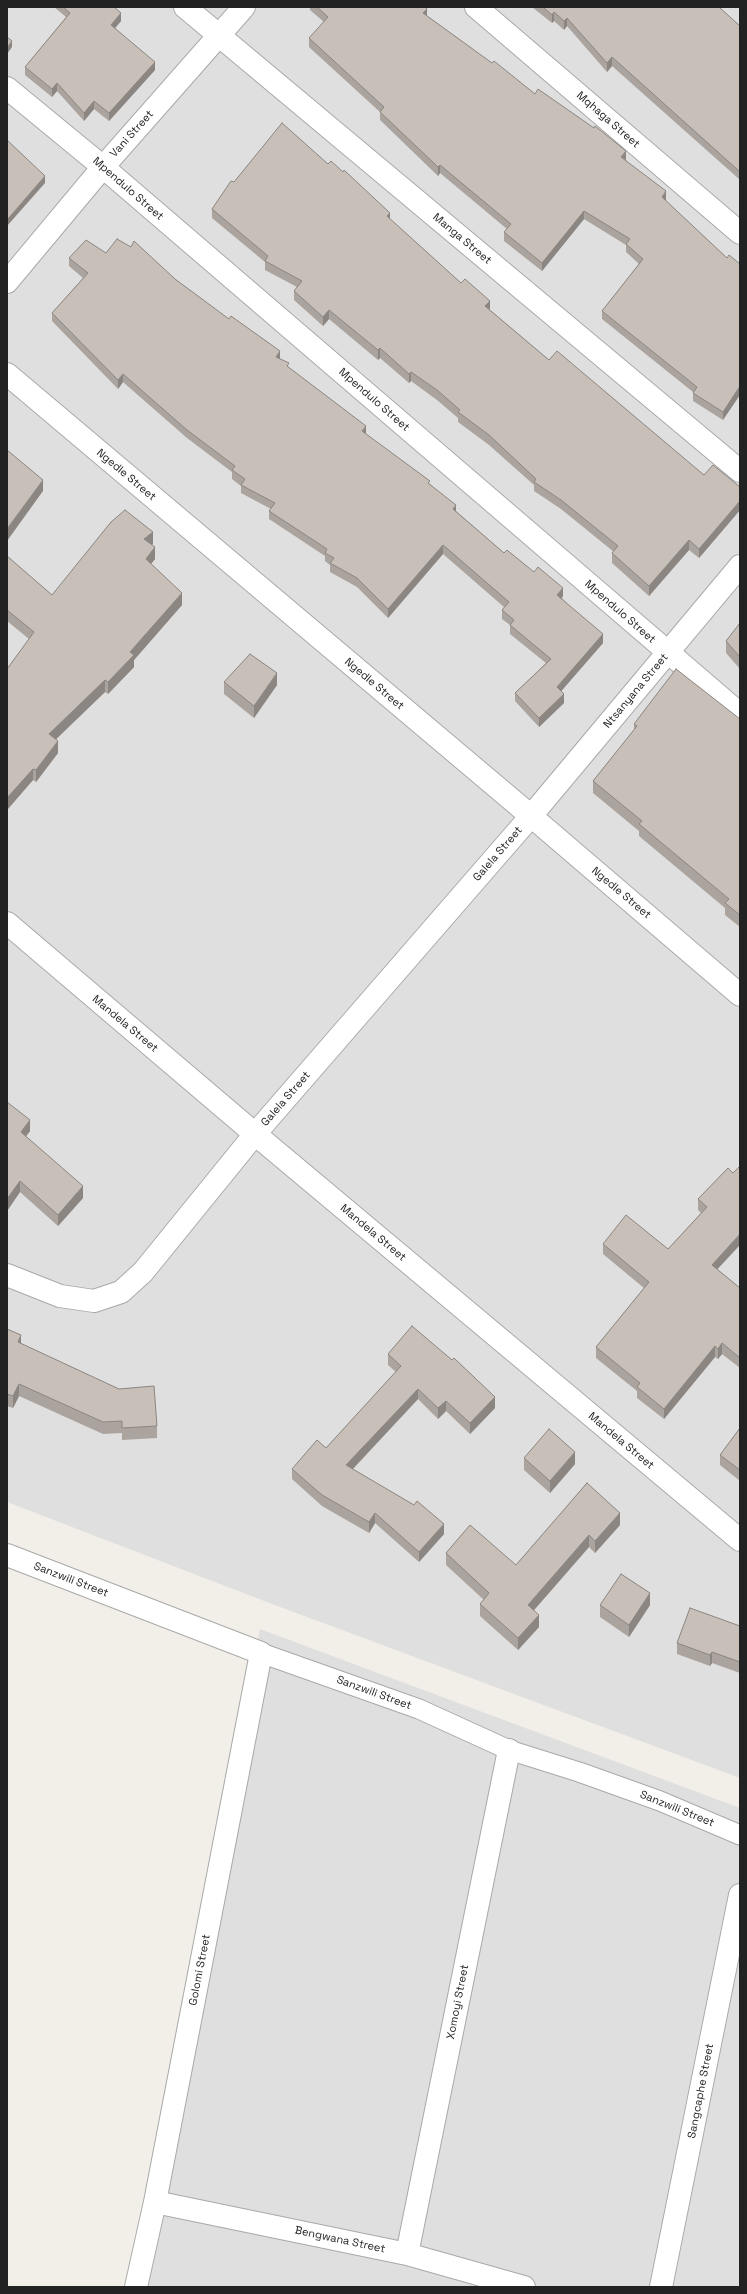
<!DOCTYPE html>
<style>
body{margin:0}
#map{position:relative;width:747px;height:2294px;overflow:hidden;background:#f2efe9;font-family:"Space Grotesk",sans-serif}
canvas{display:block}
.frame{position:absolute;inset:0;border:8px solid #222;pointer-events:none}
</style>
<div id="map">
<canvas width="747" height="2294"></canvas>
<div class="frame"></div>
</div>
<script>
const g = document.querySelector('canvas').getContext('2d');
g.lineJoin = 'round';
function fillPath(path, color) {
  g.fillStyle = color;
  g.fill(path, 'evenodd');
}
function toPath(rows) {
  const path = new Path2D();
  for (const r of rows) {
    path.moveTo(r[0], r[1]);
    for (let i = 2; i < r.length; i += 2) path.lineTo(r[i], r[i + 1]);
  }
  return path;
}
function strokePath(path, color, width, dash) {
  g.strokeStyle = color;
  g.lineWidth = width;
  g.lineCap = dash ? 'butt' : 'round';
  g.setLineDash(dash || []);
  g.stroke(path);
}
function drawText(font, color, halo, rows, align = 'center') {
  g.font = font + ' "Space Grotesk",sans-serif';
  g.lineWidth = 3;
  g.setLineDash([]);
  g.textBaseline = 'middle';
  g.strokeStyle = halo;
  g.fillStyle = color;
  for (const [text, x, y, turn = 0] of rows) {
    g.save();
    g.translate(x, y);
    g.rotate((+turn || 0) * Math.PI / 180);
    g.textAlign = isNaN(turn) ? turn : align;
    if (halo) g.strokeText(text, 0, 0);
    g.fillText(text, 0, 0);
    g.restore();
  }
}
fillPath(toPath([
 [7,7,740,7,740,1778,272,1604,7,1502],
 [260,1629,740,1808,740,2287,136,2287,155,2202]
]), '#e0dfdf');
const service = toPath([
 [261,1653,419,1709,509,1750,579,1772,660,1801,740,1835]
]);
const minor = toPath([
 [185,7,740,471],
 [476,7,740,233],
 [7,88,103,167,740,714],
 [7,282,103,167,244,7],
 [7,923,255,1134,740,1540],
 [7,1275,60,1296,94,1301,121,1292,143,1272,255,1134,531,816,740,995],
 [7,1555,261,1653,155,2202,136,2287],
 [155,2202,407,2254,524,2287],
 [407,2254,509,1750],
 [661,2287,740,1895]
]);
const tertiary = toPath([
 [7,374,531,816,740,566]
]);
strokePath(service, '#a9a9a9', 21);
strokePath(minor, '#a9a9a9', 24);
strokePath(tertiary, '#a9a9a9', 24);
strokePath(service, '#fff', 19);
strokePath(minor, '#fff', 22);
strokePath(tertiary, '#fff', 22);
fillPath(toPath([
 [54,7,114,7,121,21,115,28,155,70,109,121,94,109,84,121,57,91,52,97,25,75,25,67,66,17],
 [310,7,425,7,427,16,626,160,666,200,665,201,727,258,723,420,693,401,693,392,602,319,602,311,639,264,626,252,626,245,584,219,542,271,504,241,504,232,507,229,440,173,438,176,380,120,380,112,309,47,309,38,324,22,310,10],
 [532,7,719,7,740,26,739,179,612,66,607,72,567,26,564,30,554,21,552,23],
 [328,164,490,310,549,360,704,475,740,487,740,510,699,558,689,550,649,596,612,563,612,553,614,552,561,509,534,491,534,485,489,445,458,422,458,418,437,400,411,381,409,383,380,358,378,360,329,319,323,326,294,300,294,291,297,287,265,270,265,262,212,218,212,209,234,182],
 [106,253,175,279,280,359,289,368,366,434,430,484,456,511,504,553,534,572,563,596,562,598,603,643,561,691,564,703,539,727,515,701,515,693,546,663,510,634,510,625,502,619,502,610,504,607,443,554,388,618,357,587,330,572,330,565,325,561,325,556,269,519,269,511,271,509,241,493,241,486,232,479,232,472,187,438,123,382,118,389,52,321,52,313,83,278,69,266,69,258],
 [153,544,152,545,155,559,151,564,182,605,134,660,134,667,108,694,105,692,56,739,58,753,36,782,33,780,7,810,7,669,29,639,7,621,7,556,52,595],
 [740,623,740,669,726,653,726,641],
 [224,682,277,685,254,718,224,694],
 [740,719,740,927,725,915,725,908,639,836,639,831,593,793,593,781,634,730,634,724],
 [7,1102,30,1131,26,1136,83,1198,58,1226,20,1192,7,1211],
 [728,1168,717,1269,740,1288,740,1368,722,1354,718,1359,715,1357,664,1419,637,1398,637,1391,596,1358,596,1347,644,1288,603,1254,603,1244,668,1249,701,1213,698,1210,698,1199],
 [7,1329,21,1344,157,1426,157,1438,122,1440,122,1433,103,1434,19,1396,13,1408,7,1406],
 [388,1354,495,1408,470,1434,446,1411,438,1419,418,1399,353,1469,444,1534,419,1562,375,1523,369,1533,322,1506,292,1479,292,1469,326,1448,396,1372,388,1365],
 [740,1428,740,1481,720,1465,720,1455],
 [524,1458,575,1464,550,1493,524,1470],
 [587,1483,620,1525,595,1553,589,1547,534,1610,539,1627,518,1650,480,1616,480,1604,484,1600,446,1565,446,1553,516,1565],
 [600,1605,650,1605,629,1637,600,1617],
 [740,1626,740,1673,712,1663,710,1666,677,1654,677,1643]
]), '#aba49e');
fillPath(toPath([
 [427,9,427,17,423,13],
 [554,12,554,21,552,23,552,15],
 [121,13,121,21,111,33,111,25],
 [567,18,567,26,564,30,564,21],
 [12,41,12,47,7,54,7,48],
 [612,57,612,66,607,72,607,63],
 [155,62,155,70,109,121,109,113],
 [57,83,57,91,52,97,52,89],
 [94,101,94,109,84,121,84,113],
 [626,151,626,160,621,157],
 [440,165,440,173,438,176,438,167],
 [740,169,740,178,739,179,739,171],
 [45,176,45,183,7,226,7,220],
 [666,191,666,200,662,205,662,197],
 [584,211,584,219,542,271,542,263],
 [390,213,390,222,387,216],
 [490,301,490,310,485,306],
 [329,310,329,319,323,326,323,317],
 [380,348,380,358,378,360,378,350],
 [280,351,280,360,276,357],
 [411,372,411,381,409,383,409,374],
 [123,374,123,382,118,389,118,380],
 [740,386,740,395,723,420,723,412],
 [366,426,366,434,362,431],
 [43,480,43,491,7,541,7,529],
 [740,501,740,510,699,558,699,549],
 [456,505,456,513,453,509],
 [153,532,153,544,144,550,144,539],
 [689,540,689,550,649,596,649,586],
 [443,545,443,554,388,618,388,609],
 [155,547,155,559,146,570,146,559],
 [563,588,563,596,557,603,557,595],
 [182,593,182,605,134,660,134,667,108,694,108,682,130,652],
 [603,634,603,643,557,696,557,687],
 [277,673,277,685,254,718,254,706],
 [105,680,105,692,49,746,49,734],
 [564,694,564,703,539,727,539,718],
 [58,741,58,753,36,782,36,770],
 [33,769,33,780,7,810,7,798],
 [30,1120,30,1131,21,1143,21,1132],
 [20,1181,20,1192,7,1211,7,1199],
 [83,1186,83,1198,58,1226,58,1215],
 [740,1234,740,1245,712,1275,712,1265],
 [21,1335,21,1347,18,1342],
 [722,1343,722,1354,718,1359,718,1349],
 [715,1346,715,1357,664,1419,664,1409],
 [19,1384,19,1396,13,1408,13,1396],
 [418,1389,418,1399,346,1476,346,1465],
 [495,1397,495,1408,470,1434,470,1423],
 [446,1401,446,1411,438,1419,438,1408],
 [575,1452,575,1464,550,1493,550,1481],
 [375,1513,375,1523,369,1533,369,1522],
 [620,1513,620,1525,595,1553,595,1541],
 [444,1524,444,1534,419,1562,419,1552],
 [589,1535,589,1547,528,1617,528,1605],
 [650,1593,650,1605,629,1637,629,1625],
 [539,1615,539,1627,518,1650,518,1638],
 [712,1652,712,1663,710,1666,710,1655]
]), '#8b8681');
const building = toPath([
 [63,7,114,7,121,13,111,25,155,62,109,113,94,101,84,113,57,83,52,89,25,67,70,13,63,7],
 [317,7,425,7,427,9,423,13,492,63,494,61,535,94,538,89,594,128,595,126,626,151,621,157,666,191,662,197,727,258,729,255,740,264,740,386,723,412,693,393,697,387,602,311,643,259,626,244,630,239,584,211,542,263,504,232,511,224,440,165,438,167,380,112,384,107,309,38,328,17,317,7],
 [543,7,719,7,740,26,740,169,739,171,612,57,607,63,567,18,564,21,554,12,552,15,543,7],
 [7,37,12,41,7,48,7,37],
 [282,123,328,164,331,161,343,172,344,170,390,213,387,216,461,283,465,279,490,301,485,306,549,360,557,351,704,475,713,465,740,487,740,501,699,549,689,540,649,586,612,553,618,546,561,500,534,482,536,479,489,435,458,412,460,410,437,390,411,372,409,374,380,348,378,350,329,310,323,317,294,291,302,281,265,261,268,256,212,209,231,181,234,182,282,123],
 [7,140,45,176,7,220,7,140],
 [117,239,131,247,134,241,175,279,229,319,231,316,280,351,276,357,289,363,287,366,366,426,362,431,430,481,428,483,456,505,453,509,504,553,507,550,534,572,538,567,563,588,557,595,603,634,557,687,564,694,539,718,515,693,551,659,510,625,514,620,502,610,509,602,443,545,388,609,357,578,330,563,334,558,325,553,327,549,269,511,275,503,241,485,245,479,232,470,235,466,187,430,123,374,118,380,52,313,88,273,69,258,86,240,106,253,117,239],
 [7,450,43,480,7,529,7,450],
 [125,510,153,532,144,539,155,547,146,559,182,593,130,652,134,655,108,682,105,680,49,734,58,741,36,770,33,769,7,798,7,669,34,632,7,610,7,556,52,595,111,522,125,510],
 [740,623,740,657,726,641,740,623],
 [250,654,277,673,254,706,224,682,250,654],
 [676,669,740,719,740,915,725,903,729,899,639,824,642,821,593,781,637,726,634,724,676,669],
 [7,1102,30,1120,21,1132,83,1186,58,1215,20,1181,7,1199,7,1102],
 [740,1166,740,1234,712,1265,740,1288,740,1358,722,1343,718,1349,715,1346,664,1409,637,1387,640,1383,596,1347,649,1282,603,1244,626,1215,668,1249,707,1207,698,1199,728,1168,733,1173,740,1166],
 [412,1326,452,1360,454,1358,495,1397,470,1423,446,1401,438,1408,418,1389,346,1465,414,1505,417,1501,444,1524,419,1552,375,1513,369,1522,322,1495,292,1469,317,1440,326,1448,401,1366,388,1354,412,1326],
 [7,1329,21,1335,18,1342,119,1389,154,1386,157,1426,122,1428,122,1421,103,1422,19,1384,13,1396,7,1394,7,1329],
 [740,1428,740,1470,720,1455,740,1428],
 [549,1429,575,1452,550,1481,524,1458,549,1429],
 [587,1483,620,1513,595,1541,589,1535,528,1605,539,1615,518,1638,480,1604,489,1593,446,1553,470,1525,516,1565,587,1483],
 [621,1574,650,1593,629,1625,600,1605,621,1574],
 [690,1608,740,1626,740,1662,712,1652,710,1655,677,1643,690,1608]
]);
fillPath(building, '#c7bfb8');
strokePath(building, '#8b8681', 1);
drawText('11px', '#222', '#fff', [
 ["Mqhaga Street",608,120,41],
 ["Vani Street",132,134,-48],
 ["Mpendulo Street",128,189,41],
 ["Manga Street",462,239,40],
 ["Mpendulo Street",374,400,41],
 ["Ngedle Street",126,475,40],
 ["Mpendulo Street",620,612,41],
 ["Ngedle Street",374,684,40],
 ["Ntsanyana Street",636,691,-50],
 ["Galela Street",498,854,-49],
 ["Ngedle Street",621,893,40],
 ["Mandela Street",125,1024,40],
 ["Galela Street",286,1099,-49],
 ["Mandela Street",373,1233,40],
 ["Mandela Street",621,1441,40],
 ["Sanzwili Street",71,1580,21],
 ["Sanzwili Street",374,1693,20],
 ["Sanzwili Street",677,1809,22],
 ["Golomi Street",200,1970,-79],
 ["Xomoyi Street",458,2002,-79],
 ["Sangcaphe Street",701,2091,-79],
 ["Bengwana Street",340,2240,12]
]);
</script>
